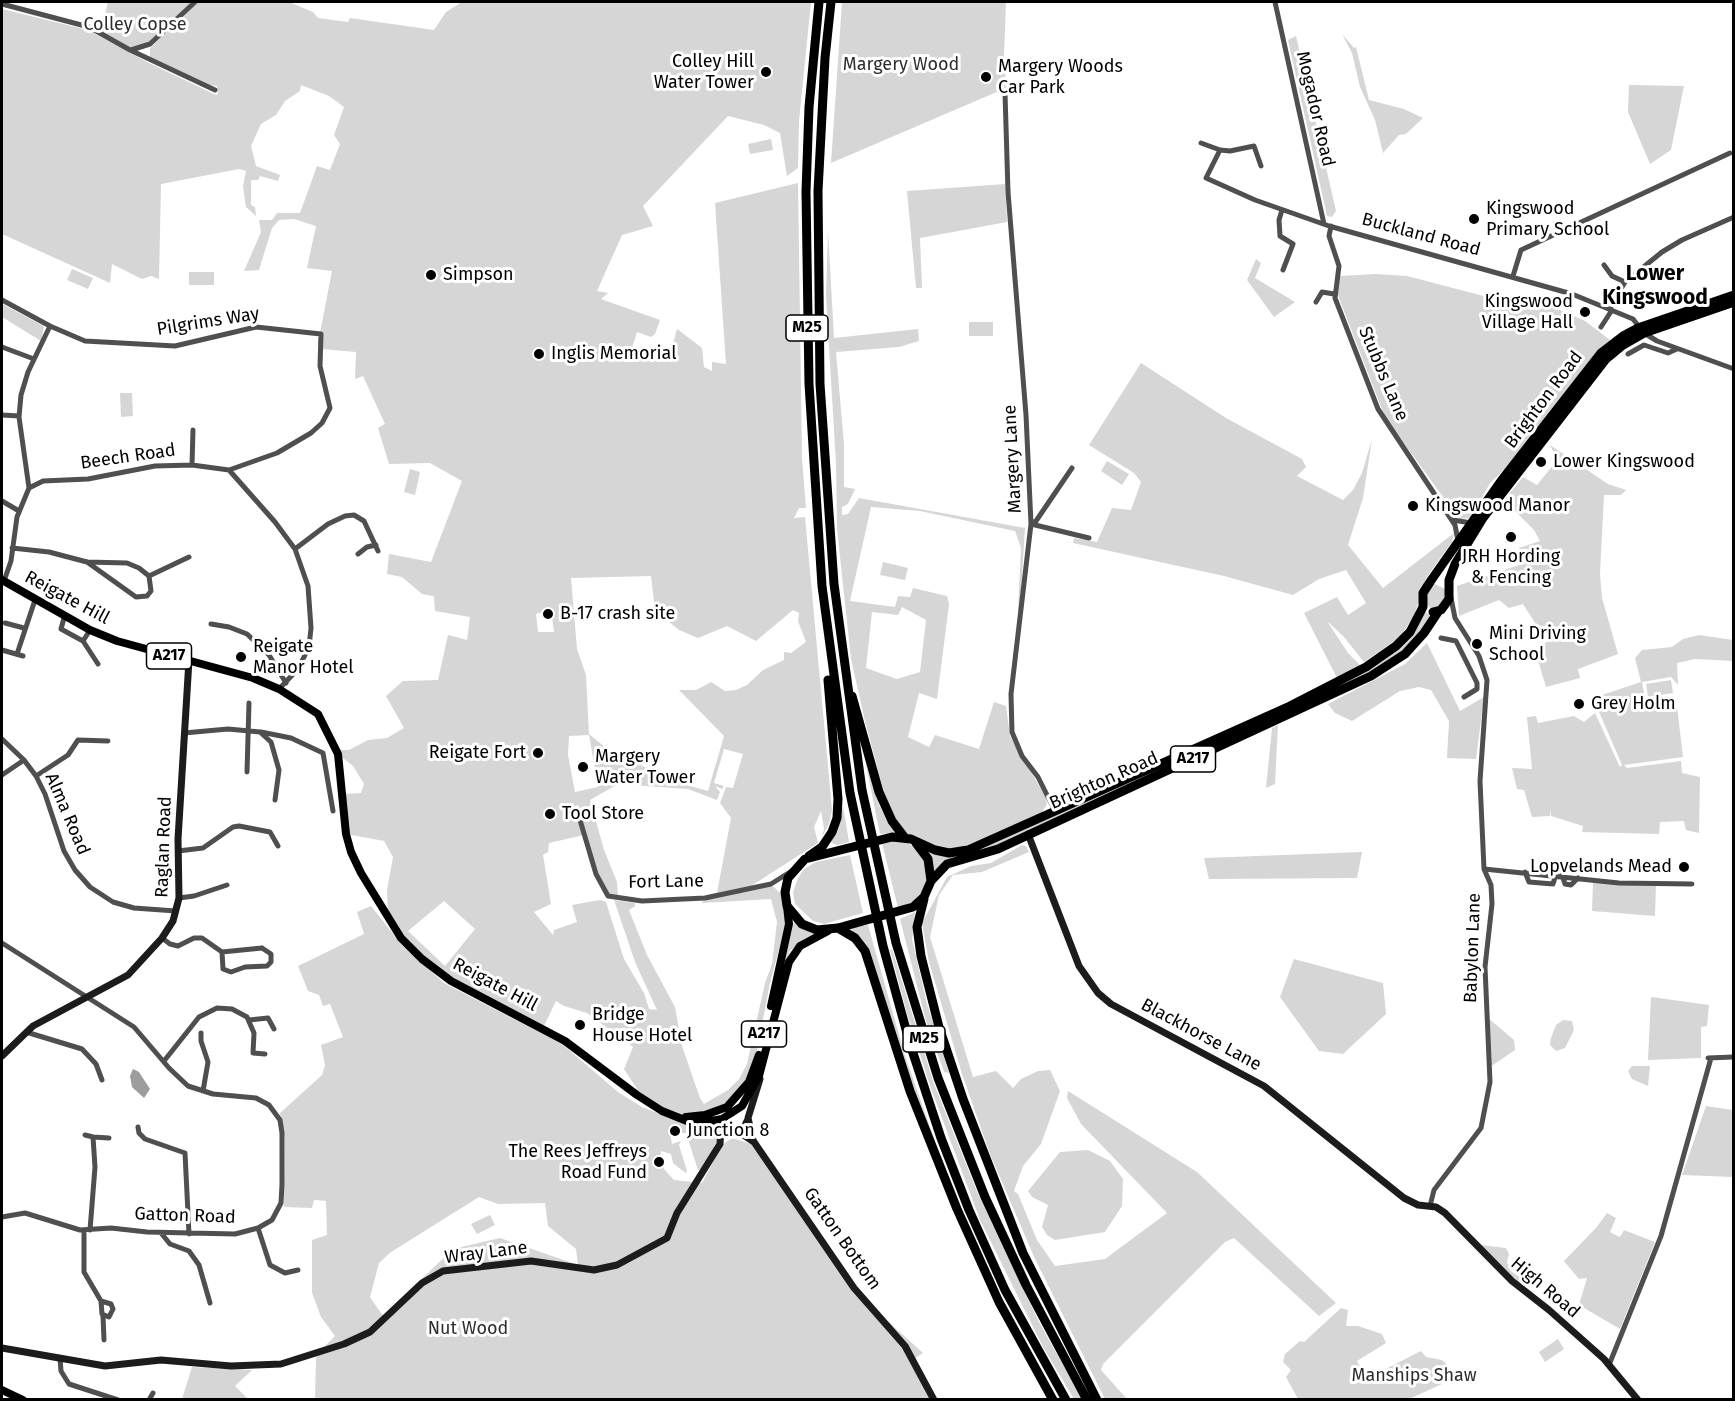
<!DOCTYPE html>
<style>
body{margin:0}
#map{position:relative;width:1735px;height:1401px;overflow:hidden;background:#fff;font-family:"Fira Sans",sans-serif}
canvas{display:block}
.frame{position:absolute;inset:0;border:3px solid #000;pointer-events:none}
</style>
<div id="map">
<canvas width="1735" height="1401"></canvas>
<div class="frame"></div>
</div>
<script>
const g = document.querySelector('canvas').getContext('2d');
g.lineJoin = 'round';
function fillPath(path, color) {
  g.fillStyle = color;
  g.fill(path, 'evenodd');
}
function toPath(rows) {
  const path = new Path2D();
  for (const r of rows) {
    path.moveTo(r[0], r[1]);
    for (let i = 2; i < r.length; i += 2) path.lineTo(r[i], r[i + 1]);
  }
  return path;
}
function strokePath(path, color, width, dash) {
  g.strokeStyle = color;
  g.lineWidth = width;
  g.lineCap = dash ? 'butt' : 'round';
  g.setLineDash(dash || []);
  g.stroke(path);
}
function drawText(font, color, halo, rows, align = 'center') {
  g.font = font + ' "Fira Sans",sans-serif';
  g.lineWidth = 6;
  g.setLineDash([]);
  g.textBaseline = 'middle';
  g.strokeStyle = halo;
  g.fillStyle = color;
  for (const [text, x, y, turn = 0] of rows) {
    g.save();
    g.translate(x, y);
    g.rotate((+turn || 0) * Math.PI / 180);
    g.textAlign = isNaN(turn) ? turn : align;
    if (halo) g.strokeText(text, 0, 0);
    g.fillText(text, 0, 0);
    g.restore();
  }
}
fillPath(toPath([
 [108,2,195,2,150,44,130,50,100,34],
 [198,2,289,2,313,12,318,18,348,22,350,18,434,30,446,12,462,2,811,2,799,121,798,168,787,176,780,133,764,125,728,116,643,206,653,226,622,235,597,291,608,293,601,299,660,320,655,334,651,337,637,332,632,348,669,359,677,329,702,348,704,367,712,371,712,362,726,364,715,203,798,183,802,458,806,508,799,508,794,518,805,517,832,810,829,824,822,837,824,829,821,811,814,827,818,843,751,886,717,893,731,818,720,803,726,787,733,788,743,754,724,749,714,783,724,786,722,789,715,786,720,792,717,800,688,789,618,784,590,800,604,850,617,882,618,896,609,895,599,877,578,805,571,808,584,835,549,843,548,852,543,855,551,904,534,912,553,935,554,930,577,922,572,905,600,900,606,902,624,959,644,993,649,1009,657,1010,635,962,614,900,635,903,635,906,629,910,647,955,675,1007,682,1046,700,1098,704,1104,728,1090,739,1079,747,1064,765,983,772,964,777,922,771,899,702,903,704,899,771,885,775,888,782,895,786,923,770,983,755,1061,743,1085,724,1104,712,1110,688,1117,662,1111,639,1092,624,1069,633,1047,587,1013,564,1006,556,1001,543,1028,507,1011,421,958,388,919,387,890,393,857,384,841,346,834,344,794,361,793,364,784,353,766,338,754,339,750,349,750,368,740,387,738,404,728,386,696,403,681,438,680,448,635,467,640,470,617,435,611,434,596,422,594,402,577,387,574,389,554,431,562,462,481,430,463,389,464,378,428,385,424,363,376,355,379,356,352,321,349,318,343,332,271,307,268,316,226,294,219,279,220,272,228,259,270,244,271,261,232,259,220,272,220,277,213,300,213,317,166,330,170,340,144,334,135,344,107,329,96,301,85,300,91,285,101,276,115,261,124,251,146,256,166,280,175,278,181,260,176,258,180,251,180,251,205,255,207,256,216,246,207,243,186,246,171,239,169,161,184,159,279,151,276,142,279,112,264,110,283,2,234,2,9,88,30,149,63,216,95,218,94,217,86,210,85,150,57,150,48],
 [651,576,656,618,663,617,679,630,698,638,727,626,756,641,793,610,799,613,798,621,806,642,791,653,784,652,784,660,763,670,747,685,736,690,725,691,711,682,696,690,679,690,724,736,708,791,683,784,611,752,589,734,586,675,577,649,571,578],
 [551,609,554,632,538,632,536,614],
 [589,735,598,787,575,792,568,755,569,736],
 [444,901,475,929,445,966,408,931],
 [842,2,1006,2,1004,56,1006,88,831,163],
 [1342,34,1354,48,1356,47,1369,100,1404,109,1423,118,1406,134,1399,135,1383,153,1375,120,1360,87,1352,53],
 [1296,36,1336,211,1332,217,1327,216,1288,40],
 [1629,85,1684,86,1671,150,1650,164,1628,112],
 [771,139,773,150,750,154,748,144],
 [1005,184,1007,222,920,238,922,288,916,288,907,191],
 [828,230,834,338,918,329,919,341,899,347,836,352,844,445,844,487,855,489,848,504,842,507,842,515,848,514,859,498,1025,528,1020,610,1018,610,1021,548,1015,531,920,511,871,507,850,601,895,607,898,596,910,597,913,588,947,596,949,604,937,699,919,693,908,737,929,747,935,735,979,749,994,702,1006,706,1010,736,1045,796,1047,804,1041,814,967,848,946,850,920,841,906,833,898,824,887,804,865,721,851,659,837,529,836,464,826,295],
 [902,607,926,620,920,672,897,679,866,668,872,612,898,615],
 [1256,259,1261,263,1255,278,1295,302,1274,317,1247,280],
 [72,269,93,278,88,289,67,280],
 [189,272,214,272,214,285,189,285],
 [1375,274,1407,276,1499,300,1496,306,1498,309,1511,309,1513,303,1519,301,1544,303,1585,321,1610,340,1592,359,1507,467,1490,483,1471,518,1459,519,1385,417,1337,293,1340,276],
 [2,304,44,326,41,341,2,317],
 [969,322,993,322,993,336,969,336],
 [1141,363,1226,418,1302,459,1306,467,1297,476,1343,500,1353,490,1362,473,1372,439,1363,498,1348,545,1383,588,1454,533,1452,542,1426,578,1414,616,1399,638,1364,662,1344,637,1327,621,1348,653,1361,666,1337,678,1304,613,1337,597,1348,615,1366,603,1346,570,1319,579,1293,595,1224,576,1073,543,1074,538,1097,542,1112,508,1131,510,1141,482,1134,473,1089,445],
 [120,393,132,393,133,416,121,417],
 [1550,445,1608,484,1626,490,1621,495,1604,495,1600,574,1602,598,1618,654,1578,669,1580,678,1546,687,1535,650,1547,642,1523,604,1509,608,1499,600,1459,616,1457,586,1525,563,1519,548,1540,541,1534,530,1504,500,1523,477,1537,485,1557,460],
 [1107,461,1129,474,1122,485,1101,471],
 [410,469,420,472,415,495,404,492],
 [883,562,908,568,905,580,880,575],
 [1435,584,1445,589,1445,597,1437,608,1432,610,1424,602,1430,587],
 [1424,612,1432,615,1405,651,1385,666,1169,768,934,873,927,851,950,856,1379,661],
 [1699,635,1733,640,1733,661,1695,659,1677,663,1678,685,1671,677,1642,682,1646,702,1676,698,1683,757,1624,765,1627,768,1681,761,1682,773,1700,777,1699,833,1686,830,1684,821,1660,822,1659,834,1582,832,1583,826,1551,816,1550,808,1550,816,1532,817,1524,790,1517,789,1512,768,1532,769,1527,717,1536,716,1538,723,1574,716,1584,722,1595,713,1620,767,1622,765,1593,698,1641,682,1635,658,1642,650,1672,647,1683,639],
 [1427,643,1460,711,1484,697,1476,759,1447,758,1449,721,1431,690,1419,687,1400,691,1352,721,1335,713,1328,704,1405,664],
 [1671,680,1673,693,1648,697,1646,684],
 [1278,725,1275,784,1266,788,1272,728],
 [862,745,879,805,889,825,897,833,880,834],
 [843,806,849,842,838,845,831,843,838,826],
 [892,840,907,842,920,852,927,864,929,874,921,895,910,903,898,908,882,843],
 [1022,845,1026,846,1029,852,982,872,953,875,939,895,930,937,973,1077,996,1071,1013,1088,1021,1079,1038,1071,1050,1070,1060,1091,1041,1144,1023,1166,1014,1191,1018,1194,1037,1240,1055,1266,1105,1259,1167,1213,1081,1124,1067,1098,1068,1091,1197,1172,1336,1303,1319,1316,1234,1238,1225,1242,1103,1364,1101,1370,1127,1399,1105,1399,1035,1259,990,1154,962,1074,929,962,922,923,947,877,971,866,991,863],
 [1362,852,1357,878,1209,879,1204,858],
 [850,855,863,913,824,924,813,921,795,904,793,892,798,878,804,869,816,862],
 [1593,882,1656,886,1655,916,1592,911],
 [371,906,402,945,444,983,562,1044,618,1092,642,1107,683,1123,715,1124,719,1137,703,1169,698,1170,686,1133,682,1133,681,1127,669,1128,672,1144,681,1141,679,1145,687,1171,686,1173,679,1168,673,1163,671,1154,661,1151,660,1160,664,1169,674,1180,702,1183,722,1145,732,1138,751,1144,851,1288,923,1353,911,1361,932,1399,315,1399,316,1358,320,1351,335,1336,321,1317,312,1293,312,1240,327,1235,326,1201,314,1200,312,1208,284,1207,285,1139,280,1113,322,1075,325,1065,321,1045,343,1037,330,1004,323,1006,319,995,308,991,298,966,364,934,357,912],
 [479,1197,498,1204,545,1203,548,1226,576,1249,578,1265,500,1238,453,1249,383,1316,370,1297,379,1263,391,1252],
 [915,912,912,939,927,1004,949,1073,944,1072,926,1021,900,919],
 [794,921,816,933,802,940,790,951,784,966],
 [868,925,905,1056,952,1189,902,1056,866,946,850,928],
 [892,949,934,1084,978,1194,1039,1322,1082,1399,1074,1399,1043,1347,980,1220,930,1086,908,1017,890,950],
 [1294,959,1383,983,1386,1014,1343,1054,1319,1051,1280,997],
 [1651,997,1709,1005,1707,1026,1701,1027,1701,1058,1648,1060],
 [1487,1017,1514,1040,1515,1050,1490,1067],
 [1563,1020,1572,1021,1574,1030,1565,1048,1556,1051,1550,1045,1551,1038,1556,1025],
 [1632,1066,1650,1066,1648,1086,1632,1079,1628,1071],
 [1706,1106,1733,1110,1733,1177,1682,1175],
 [1088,1150,1110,1161,1123,1179,1122,1206,1105,1232,1055,1240,1047,1235,1042,1227,1048,1205,1032,1197,1028,1191,1060,1152],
 [1607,1213,1616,1218,1610,1232,1620,1237,1624,1230,1655,1242,1620,1329,1579,1305,1587,1278,1579,1279,1564,1261,1596,1228],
 [490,1215,495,1225,477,1234,471,1224],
 [1481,1245,1506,1248,1509,1254,1507,1262,1510,1270,1516,1275,1533,1277,1524,1287],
 [1341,1308,1348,1310,1346,1326,1358,1326,1382,1334,1386,1343,1357,1361,1366,1379,1421,1351,1426,1357,1442,1360,1455,1372,1438,1378,1442,1384,1409,1399,1298,1399,1286,1377,1291,1370,1283,1362,1285,1354,1300,1341,1304,1342],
 [1558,1339,1564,1349,1545,1362,1539,1352],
 [192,1367,252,1370,235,1386,248,1399,182,1399]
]), '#d6d6d6');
fillPath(toPath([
 [133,1069,139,1072,150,1089,144,1098,132,1087,130,1076]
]), '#9d9d9d');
strokePath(toPath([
 [1275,2,1324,224],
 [2,4,89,27,130,50,215,90],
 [131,50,150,44,195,2],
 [1005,93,1008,192,1026,415,1031,524,1011,694,1012,732,1022,756,1038,777,1055,811],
 [1201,143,1220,150],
 [1261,166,1254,146,1230,151,1220,150,1206,178,1255,200,1329,226,1572,294,1633,319,1644,333,1657,341,1734,369],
 [1282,210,1279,220,1280,236,1293,244,1283,270],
 [1331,226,1329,236,1339,266,1335,298,1378,409,1455,525,1458,541],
 [1604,265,1612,276,1625,282],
 [1513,276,1521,250,1730,153],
 [2,300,50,326,85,341,175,346,256,327,321,334,320,366,330,408,322,423,311,433,277,453,229,470],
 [1316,302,1322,292,1334,294],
 [1609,309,1625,282,1662,252,1682,240,1734,217],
 [1601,327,1612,310],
 [2,347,34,359],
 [1628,354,1644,345,1668,353,1677,349],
 [2,415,19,416],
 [192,465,193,430],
 [29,488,43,481,88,479,155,466,192,465,229,470,275,522,295,549,308,586,311,628,309,647,298,669,279,689],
 [2,501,19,511],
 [1453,520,1471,523],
 [1031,524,1036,521,1072,468],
 [1031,524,1089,538],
 [12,548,49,552,87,562],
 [295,549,328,524,345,516,354,515,364,521,378,551],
 [358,554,367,547,376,545],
 [87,562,127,563,139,568,149,576,151,591,147,596,136,597,87,562],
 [149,576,189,557],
 [4,581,11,561,17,517,29,488,19,417,21,395,28,372,50,326],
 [64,618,61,629,83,641],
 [5,623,24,628],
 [211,624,229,627,247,634,269,655,286,683],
 [90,630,83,641,98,664],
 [1441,638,1456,641,1477,683,1477,689,1464,697],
 [2,650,23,656],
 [17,654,35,600],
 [261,732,291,738,323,753,333,811],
 [184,733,228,729,260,732,271,742,279,770,275,800],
 [2,739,24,760,36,776,45,794,64,851,75,870,90,887,113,902,134,908,176,911],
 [247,772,249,703],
 [2,775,24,760],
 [36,776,68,755,78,740,108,741],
 [580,820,596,874,608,896,642,901,705,898,771,884,790,872],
 [178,851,203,848,233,827,239,826,270,832,278,846],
 [1484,869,1619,883,1692,884],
 [1525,872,1529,882,1553,884,1556,874],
 [1562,875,1565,884,1571,885,1578,878],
 [179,898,194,896,227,885],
 [162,938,170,944,178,946,194,938,202,938,222,952],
 [2,943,134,1027,169,1068,188,1086,213,1094,256,1098,269,1105,280,1120,282,1133,282,1185,281,1203,272,1220,258,1228,235,1234,147,1232,111,1228,80,1230,25,1213,2,1217],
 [262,948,271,954,271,962,267,966,245,967,231,972,223,969,222,952,262,948],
 [249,1020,268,1018,274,1029],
 [26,1032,82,1049,96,1064,102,1080],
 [201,1033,201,1041,208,1062,203,1091],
 [1708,1058,1733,1057],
 [164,1061,199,1017,217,1008,232,1009,247,1017,254,1033,253,1053,265,1054],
 [138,1127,139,1133,145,1139,185,1153,189,1234],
 [85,1135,93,1137,95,1167,90,1230],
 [93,1137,109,1138],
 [1430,1206,1434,1190,1481,1128,1490,1082,1485,967,1492,904,1491,885,1484,869,1480,781,1487,680,1479,656,1455,618,1451,598],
 [258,1228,270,1265,285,1273,298,1270],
 [84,1230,84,1272,101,1301,102,1314,109,1317,113,1309,111,1304,101,1301],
 [161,1233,170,1244,189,1251,199,1265,210,1303],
 [103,1316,104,1340],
 [60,1358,61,1371,69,1384,118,1400],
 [1609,1365,1661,1236,1711,1058],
 [149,1400,153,1393]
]), '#4f4f4f', 5);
strokePath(toPath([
 [1028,834,1079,966,1098,993,1111,1004,1264,1086,1404,1198,1418,1205,1436,1207,1445,1213,1512,1281,1549,1310,1604,1359,1638,1400],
 [2,1056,33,1026,128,975,162,938,173,921,179,898,178,839,189,660],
 [719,1125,726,1131,737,1132,743,1129,747,1121],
 [739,1132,754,1142,854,1288,905,1346,934,1400],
 [753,1140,748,1118,760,1079],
 [2,1348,105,1366,161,1360,231,1366,281,1364,344,1344,370,1332,422,1283,443,1271,531,1261,594,1270,617,1265,667,1238,677,1213,720,1144,721,1128]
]), '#1c1c1c', 7);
strokePath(toPath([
 [2,580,90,630,117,641,253,678,279,689,318,714,338,754,346,834,351,852,361,873,401,938,422,959,451,981,565,1041,637,1095,662,1111,687,1121,706,1122,722,1119,742,1106,759,1076,789,962,800,946,828,931],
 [771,1006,789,924,787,906],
 [686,1117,705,1115,727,1107,749,1082,759,1055],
 [2,1390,23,1400]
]), '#000', 8);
strokePath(toPath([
 [819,2,809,107,806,192,809,384,822,586,850,793,883,946,910,1044,941,1138,969,1210,1005,1290,1066,1400],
 [831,2,825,58,818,191,820,384,834,584,862,790,896,943,938,1078,985,1197,1026,1285,1087,1400],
 [1433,612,1441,610,1449,599,1449,580,1455,564,1483,518,1606,359,1623,345,1644,333,1734,302],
 [852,696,879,792,892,821,905,838],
 [916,843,928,859,931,881,924,897,913,907,838,928,817,930,802,924,787,906,785,892,788,878,805,859,892,837,911,839,935,850,949,853,968,850,1290,706,1366,667,1396,646,1410,632,1423,607,1423,593,1432,579,1501,481,1601,353,1623,336,1638,328,1734,295],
 [809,856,822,847,832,832,837,818,838,799,828,680],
 [931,881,947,864,998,849,1371,676,1405,654,1424,633,1438,612],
 [924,899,917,927,921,956,939,1027,963,1099,1023,1253,1097,1400],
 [838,928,855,938,865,951,910,1091,957,1209,999,1302,1053,1400]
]), '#000', 9);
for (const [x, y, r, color] of [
 [766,72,6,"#000"],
 [986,77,6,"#000"],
 [1474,219,6,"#000"],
 [431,275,6,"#000"],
 [1585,312,6,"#000"],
 [539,354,6,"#000"],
 [1541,462,6,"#000"],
 [1413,506,6,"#000"],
 [1511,537,6,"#000"],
 [548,614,6,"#000"],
 [1477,644,6,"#000"],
 [241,657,6,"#000"],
 [1579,704,6,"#000"],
 [538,753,6,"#000"],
 [583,767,6,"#000"],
 [550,814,6,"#000"],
 [1684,867,6,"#000"],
 [580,1025,6,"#000"],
 [675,1131,6,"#000"],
 [659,1162,6,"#000"]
]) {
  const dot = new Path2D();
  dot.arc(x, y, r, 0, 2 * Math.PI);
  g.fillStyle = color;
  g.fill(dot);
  strokePath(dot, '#fff', 2);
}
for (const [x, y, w] of [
 [807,328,42],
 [169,656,45],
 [1193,759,45],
 [764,1034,45],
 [924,1039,42]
]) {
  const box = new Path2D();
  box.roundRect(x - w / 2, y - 13, w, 26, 4.5);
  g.fillStyle = '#fff';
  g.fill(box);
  strokePath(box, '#000', 1.5);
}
drawText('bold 16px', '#000', null, [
 ["M25",807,328],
 ["A217",169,656],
 ["A217",1193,759],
 ["A217",764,1034],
 ["M25",924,1039]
]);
drawText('18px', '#2d2d2d', '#fff', [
 ["Colley Copse",135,25],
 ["Margery Wood",901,65],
 ["Nut Wood",468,1329],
 ["Manships Shaw",1414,1376]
]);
drawText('18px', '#000', '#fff', [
 ["Colley Hill",754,62,"right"],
 ["Water Tower",754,83,"right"],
 ["Margery Woods",998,67],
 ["Car Park",998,88],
 ["Kingswood",1486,209],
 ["Primary School",1486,230],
 ["Simpson",443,275],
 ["Kingswood",1573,302,"right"],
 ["Village Hall",1573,323,"right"],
 ["Inglis Memorial",551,354],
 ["Lower Kingswood",1553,462],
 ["Kingswood Manor",1425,506],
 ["JRH Hording",1511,557,"center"],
 ["& Fencing",1511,578,"center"],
 ["B-17 crash site",560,614],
 ["Mini Driving",1489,634],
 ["School",1489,655],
 ["Reigate",253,647],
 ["Manor Hotel",253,668],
 ["Grey Holm",1591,704],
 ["Reigate Fort",526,753,"right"],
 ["Margery",595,757],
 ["Water Tower",595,778],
 ["Tool Store",562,814],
 ["Lopvelands Mead",1672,867,"right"],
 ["Bridge",592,1015],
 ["House Hotel",592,1036],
 ["Junction 8",687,1131],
 ["The Rees Jeffreys",647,1152,"right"],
 ["Road Fund",647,1173,"right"]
], 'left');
drawText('18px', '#000', '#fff', [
 ["Mogador Road",1315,109,77],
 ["Buckland Road",1421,235,15],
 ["Pilgrims Way",208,322,-9],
 ["Stubbs Lane",1383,374,67],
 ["Brighton Road",1544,400,-53],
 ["Beech Road",128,457,-8],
 ["Margery Lane",1013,459,-93],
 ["Reigate Hill",67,598,28],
 ["Brighton Road",1104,781,-24],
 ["Alma Road",67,814,67],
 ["Raglan Road",164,847,-88],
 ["Fort Lane",666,882,-1],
 ["Babylon Lane",1473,948,-88],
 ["Reigate Hill",495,985,28],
 ["Blackhorse Lane",1201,1035,28],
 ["Gatton Road",185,1216,2],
 ["Gatton Bottom",842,1239,55],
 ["Wray Lane",486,1253,-7],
 ["High Road",1545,1288,40]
]);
drawText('bold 21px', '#000', '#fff', [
 ["Lower",1655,274],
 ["Kingswood",1655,298]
]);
</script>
